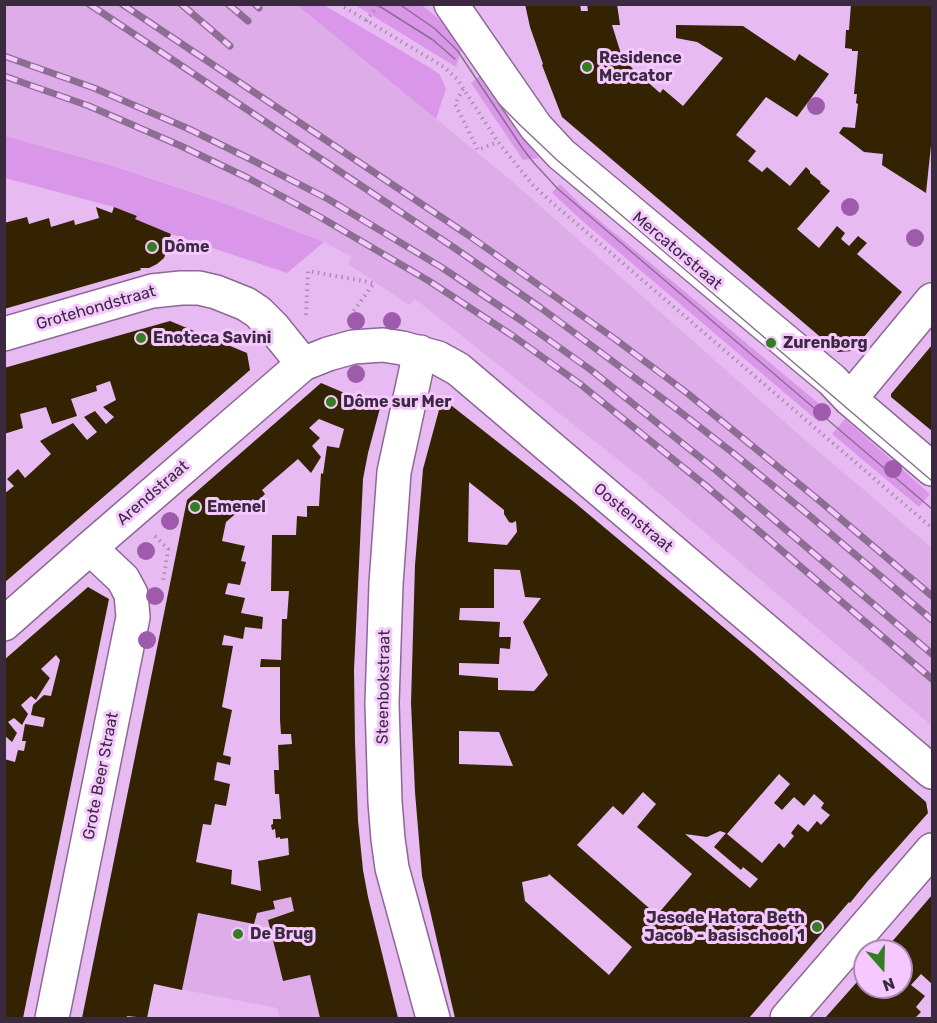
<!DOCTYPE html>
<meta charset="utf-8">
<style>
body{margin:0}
#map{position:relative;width:937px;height:1023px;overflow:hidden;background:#e7bbf1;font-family:Rubik,sans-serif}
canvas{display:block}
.frame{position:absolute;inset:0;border:6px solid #3b2a3f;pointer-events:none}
.north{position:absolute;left:853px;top:939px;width:60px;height:60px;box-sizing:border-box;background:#f5c8ff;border:2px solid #ab89b2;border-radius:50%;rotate:160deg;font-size:16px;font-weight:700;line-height:24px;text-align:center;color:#3b2a3f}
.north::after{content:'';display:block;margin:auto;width:21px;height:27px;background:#347d23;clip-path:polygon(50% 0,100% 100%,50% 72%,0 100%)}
</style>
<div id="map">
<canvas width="937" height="1023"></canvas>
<div class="frame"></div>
<div class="north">N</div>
</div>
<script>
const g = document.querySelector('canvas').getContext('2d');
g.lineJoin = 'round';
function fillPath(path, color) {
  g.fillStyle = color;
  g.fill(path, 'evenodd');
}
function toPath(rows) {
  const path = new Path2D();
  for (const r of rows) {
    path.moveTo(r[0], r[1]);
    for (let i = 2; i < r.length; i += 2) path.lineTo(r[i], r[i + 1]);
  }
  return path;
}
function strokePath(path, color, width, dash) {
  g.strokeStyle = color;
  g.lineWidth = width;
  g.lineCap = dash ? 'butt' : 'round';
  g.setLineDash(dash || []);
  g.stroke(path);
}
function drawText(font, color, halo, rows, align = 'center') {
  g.font = font + ' Rubik,sans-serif';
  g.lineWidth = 6;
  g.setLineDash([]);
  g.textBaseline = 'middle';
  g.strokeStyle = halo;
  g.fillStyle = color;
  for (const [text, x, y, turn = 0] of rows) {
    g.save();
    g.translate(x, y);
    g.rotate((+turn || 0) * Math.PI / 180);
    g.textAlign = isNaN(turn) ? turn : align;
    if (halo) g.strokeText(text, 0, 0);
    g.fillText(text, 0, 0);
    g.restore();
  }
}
fillPath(toPath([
 [4,5,297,5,513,182,804,439,932,548,932,726,641,478,415,299,409,305,348,264,352,257,324,242,226,204,113,166,5,136],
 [114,861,261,891,368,897,398,1018,279,1018,277,1008,91,972]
]), '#deade9');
fillPath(toPath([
 [297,5,324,5,432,69,440,75,446,89,436,119],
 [355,5,422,5,450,28,463,45,456,67],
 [481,75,517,131,539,158,523,160,471,83],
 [5,136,113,166,226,204,324,242,287,273,171,234,135,219,136,216,114,207,5,178],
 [560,184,582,206,829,412,819,422,587,225,552,193],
 [845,419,930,494,919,507,832,434]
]), '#da97e9');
fillPath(toPath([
 [525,4,580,4,581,11,588,11,587,4,617,4,620,25,612,25,622,57,633,69,660,93,663,89,683,106,723,58,697,42,676,38,676,25,743,26,795,61,799,54,829,74,797,117,766,97,736,135,756,151,748,161,762,172,767,167,790,186,806,167,810,171,810,173,821,182,820,183,830,191,797,229,819,248,837,226,845,233,841,239,849,246,858,236,867,243,857,254,902,292,852,351,838,352,562,117,542,65,543,64,530,27],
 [851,4,932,4,932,136,926,193,882,165,883,154,864,152,839,133,843,127,855,128,858,104,856,103,857,94,854,94,858,51,852,51,852,49,845,48,846,30,849,30],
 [96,207,112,213,114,207,137,216,135,219,171,234,168,243,167,243,167,249,164,258,157,264,149,268,140,268,141,270,4,309,4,237,6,237,4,223,27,217,29,224,49,218,51,227,74,220,75,225,99,218],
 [170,321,247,353,250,370,4,583,4,494,14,486,7,479,18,469,25,478,51,454,40,441,73,423,87,440,97,432,84,417,95,411,106,424,114,417,103,407,116,400,110,381,96,386,97,391,71,399,77,416,52,424,46,407,20,414,23,428,4,434,4,368],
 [932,345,932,431,891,397,891,394],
 [321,383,380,408,368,453,363,479,354,670,355,742,358,821,363,870,368,897,398,1018,320,1018,310,975,283,981,268,920,294,911,291,897,273,901,275,909,257,913,254,924,198,913,182,990,154,984,147,1018,127,1016,127,1018,82,1018,187,500],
 [319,419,344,429,339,448,327,446,323,474,321,473,319,506,307,506,307,517,297,516,296,535,272,535,271,591,289,591,287,619,282,619,281,660,261,659,260,667,280,667,280,720,281,734,291,734,292,744,278,745,279,770,274,770,275,794,279,794,281,819,273,819,273,824,271,825,272,830,275,829,276,838,280,837,280,839,288,838,289,855,258,861,261,891,231,884,232,870,196,862,203,824,211,825,215,804,226,806,230,784,214,780,217,762,230,765,231,757,223,755,232,710,222,707,233,646,222,645,224,635,243,639,245,627,262,629,263,617,241,613,245,598,225,594,228,583,240,585,246,562,241,561,245,546,222,541,226,522,253,499,256,503,265,494,262,490,298,459,311,473,321,457,312,446,320,438,309,428],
 [452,406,574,502,754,653,926,802,928,813,867,882,850,903,849,902,749,1018,455,1018,422,876,415,792,411,703,415,565,423,469,439,410],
 [469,482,504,510,504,514,509,522,512,523,516,521,517,532,507,545,468,542],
 [494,569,520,570,525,597,541,598,523,622,548,675,534,691,498,690,498,678,459,675,459,663,499,664,500,648,510,649,511,637,499,637,500,622,459,620,460,608,494,608],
 [459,731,499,732,513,766,459,764],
 [779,774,790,784,774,803,782,810,794,797,804,806,814,794,824,803,821,808,830,815,821,825,817,821,808,832,798,824,791,833,794,836,784,848,779,843,762,863,727,834],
 [643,792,656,804,637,827,692,874,657,915,577,845,613,806,623,815],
 [720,831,726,833,714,847,741,870,743,867,758,879,750,888,685,834,707,837],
 [549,874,632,947,609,975,525,901,522,882,548,876],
 [88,587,109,599,23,1018,4,1018,4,759,15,762,18,750,24,751,26,741,22,741,25,724,43,727,45,718,31,715,33,705,44,695,51,696,60,660,56,655,41,669,50,678,36,700,31,696,21,705,28,714,22,725,14,718,8,722,17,733,12,742,4,735,4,660],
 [932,895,932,984,921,974,911,985,925,996,916,1007,921,1012,915,1018,825,1018,865,973,865,987,901,987,901,951,884,951]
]), '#332302');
const minor = toPath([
 [451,4,536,127,561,154,832,380,850,399,932,469],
 [4,334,152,291,181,288,199,288,216,292,246,304,258,312,274,328,303,364],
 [420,352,394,472,386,584,382,703,385,802,388,839,392,868,433,1018],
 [850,399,932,300],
 [4,624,90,548,303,364,328,354,353,347,383,345,402,348,438,358,458,369,932,772],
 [52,1018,133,617,131,594,123,579,90,548],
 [787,1018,932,850]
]);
strokePath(minor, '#8e6697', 36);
strokePath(toPath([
 [339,4,444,67,457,79,498,142,533,185,549,200,932,528],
 [366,21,379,4],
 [463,89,455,104,478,150,498,142],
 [306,315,308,271,374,283,353,312,352,316],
 [155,536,168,549,163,582]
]), '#ad8bb5', 4, [1.5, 4.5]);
strokePath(minor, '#fff', 33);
strokePath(toPath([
 [376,4,433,40,455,59],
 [399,4,434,28,457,50,523,149,534,163,558,189,932,509],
 [499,104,520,125,557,160,932,481]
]), '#8c6e93', 1.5);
const rail = toPath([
 [89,4,456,249,541,308,674,407,733,453,810,516,932,620],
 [122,4,468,235,615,339,687,393,745,440,821,502,932,596],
 [181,4,230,46],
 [228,4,248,21],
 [255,4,259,8],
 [4,56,94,88,189,129,252,160,328,199,441,267,522,321,591,370,717,471,932,654],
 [4,76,89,106,181,146,248,178,320,217,429,281,513,336,580,384,705,485,932,679]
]);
strokePath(rail, '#8c6e93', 7);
strokePath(rail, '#f5c8ff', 4.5, [14]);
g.fillStyle = '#9e5bab';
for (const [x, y] of [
 [816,106],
 [850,207],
 [915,238],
 [356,321],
 [392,321],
 [356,374],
 [822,412],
 [893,469],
 [170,521],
 [146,551],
 [155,596],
 [147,640]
]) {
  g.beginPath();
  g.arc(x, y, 9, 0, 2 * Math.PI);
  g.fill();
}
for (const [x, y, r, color] of [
 [587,67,6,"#347d23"],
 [152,247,6,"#347d23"],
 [141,338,6,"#347d23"],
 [771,343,6,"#347d23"],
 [331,402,6,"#347d23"],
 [195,507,6,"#347d23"],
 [817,927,6,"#347d23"],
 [238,934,6,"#347d23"]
]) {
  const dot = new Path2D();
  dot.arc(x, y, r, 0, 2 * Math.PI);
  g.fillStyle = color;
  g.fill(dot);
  strokePath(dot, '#f5c8ff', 2);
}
drawText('bold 16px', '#3b2a3f', '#f5c8ff', [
 ["Residence",599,58],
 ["Mercator",599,76],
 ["Dôme",164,247],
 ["Enoteca Savini",153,338],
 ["Zurenborg",783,343],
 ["Dôme sur Mer",343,402],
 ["Emenel",207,507],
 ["Jesode Hatora Beth",805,918,"right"],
 ["Jacob - basischool 1",805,936,"right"],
 ["De Brug",250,934]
], 'left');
drawText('16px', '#3b2a3f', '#f5c8ff', [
 ["Mercatorstraat",677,251,40],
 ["Grotehondstraat",96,308,-16],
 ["Arendstraat",153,493,-41],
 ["Oostenstraat",633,518,40],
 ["Steenbokstraat",384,687,-89],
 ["Grote Beer Straat",101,776,-79]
]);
</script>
